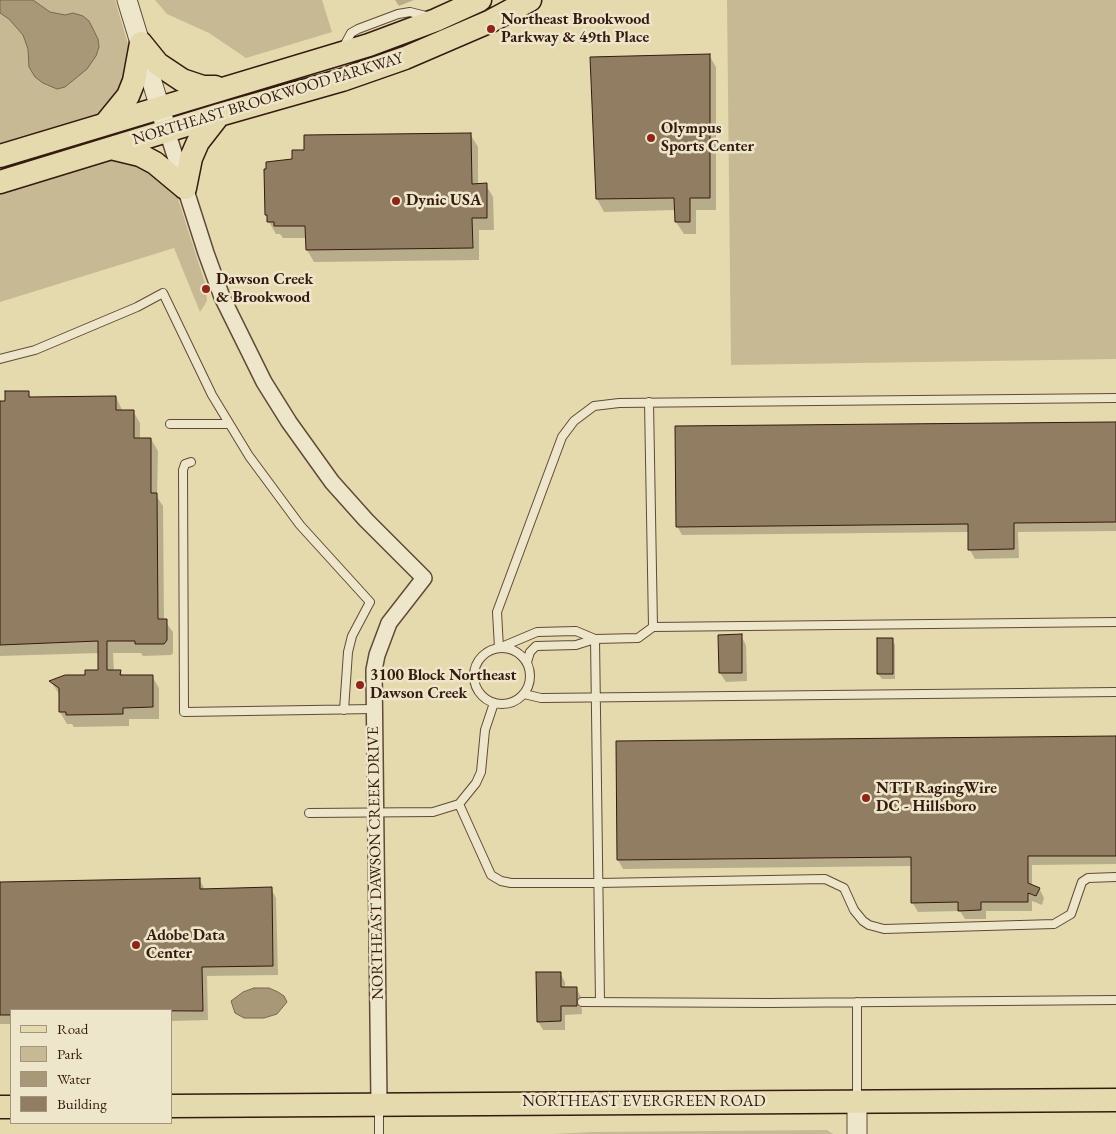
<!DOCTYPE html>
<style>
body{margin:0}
#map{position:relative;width:1116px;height:1134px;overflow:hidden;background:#e5d9ae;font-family:"EB Garamond",serif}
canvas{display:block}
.legend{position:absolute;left:10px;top:1009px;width:162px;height:115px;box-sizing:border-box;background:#eee6ca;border:1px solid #a4947f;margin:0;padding:6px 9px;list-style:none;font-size:15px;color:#351a0f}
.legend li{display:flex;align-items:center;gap:10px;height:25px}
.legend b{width:25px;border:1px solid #a4947f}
</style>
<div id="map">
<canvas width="1116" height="1134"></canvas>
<ul class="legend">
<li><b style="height:6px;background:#e5d9ae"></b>Road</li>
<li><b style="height:14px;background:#c7b993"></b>Park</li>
<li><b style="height:14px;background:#a99878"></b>Water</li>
<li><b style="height:14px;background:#917d62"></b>Building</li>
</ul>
</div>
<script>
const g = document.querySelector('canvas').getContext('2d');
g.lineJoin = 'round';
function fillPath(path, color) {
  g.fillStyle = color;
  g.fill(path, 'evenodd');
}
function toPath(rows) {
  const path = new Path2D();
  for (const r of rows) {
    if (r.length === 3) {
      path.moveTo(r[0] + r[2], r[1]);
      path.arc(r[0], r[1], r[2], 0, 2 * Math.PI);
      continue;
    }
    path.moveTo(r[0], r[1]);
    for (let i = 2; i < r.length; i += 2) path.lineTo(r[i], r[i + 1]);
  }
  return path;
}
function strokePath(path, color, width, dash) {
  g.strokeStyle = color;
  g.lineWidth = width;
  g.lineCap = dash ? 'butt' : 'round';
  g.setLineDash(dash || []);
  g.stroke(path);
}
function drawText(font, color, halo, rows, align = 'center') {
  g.font = font + ' "EB Garamond",serif';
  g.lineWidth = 5;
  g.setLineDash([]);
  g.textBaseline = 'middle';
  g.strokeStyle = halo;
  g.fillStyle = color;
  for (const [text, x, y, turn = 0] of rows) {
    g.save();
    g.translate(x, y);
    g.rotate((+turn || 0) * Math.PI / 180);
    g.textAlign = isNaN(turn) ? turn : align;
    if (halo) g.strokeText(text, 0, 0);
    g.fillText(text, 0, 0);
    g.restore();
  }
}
fillPath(toPath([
 [0,0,115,0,130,51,132,66,104,115,0,148],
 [155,0,322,0,332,32,246,58,209,33,167,14],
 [727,0,1116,0,1116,359,731,365],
 [118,155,166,178,178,199,206,286,207,301,200,312,174,248,0,302,0,188],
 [827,1130,833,1134,553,1134,593,1132]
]), '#c7b993');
const water = toPath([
 [0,0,33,0,50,12,65,15,73,13,83,16,89,21,98,39,99,47,96,56,87,69,65,87,57,89,43,83,35,77,29,67,28,49,23,35,9,19,0,13,0,0],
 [254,988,269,988,278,992,284,996,287,1002,277,1014,264,1018,244,1018,235,1013,231,1001,243,992,254,988]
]);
fillPath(water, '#a99878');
strokePath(water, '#7b664e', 1);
fillPath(toPath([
 [395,0,414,0,399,6],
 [709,55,716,67,716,210,696,210,696,234,684,234,676,222,676,210,604,212,597,199,591,58],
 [470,134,478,147,478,185,486,185,493,197,494,230,479,230,479,260,314,262,307,250,307,238,283,238,280,234,276,234,269,222,266,215,265,170,293,160,306,151],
 [28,392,31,398,116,397,123,412,133,411,140,423,140,439,151,439,158,451,157,497,163,506,164,620,173,632,173,653,171,655,143,656,141,653,113,653,114,671,120,671,123,676,152,676,159,688,159,719,129,719,129,726,74,727,72,724,67,724,60,712,60,695,51,682,99,671,99,653,0,656,0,402,6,402],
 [1116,423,1116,531,1018,532,1019,558,975,559,970,550,969,532,682,535,677,526],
 [741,636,746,645,747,681,726,682,720,673],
 [892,639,895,645,895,679,882,679,878,674],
 [1116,738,1116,864,1032,865,1032,886,1039,888,1044,898,1042,905,1032,901,1032,911,986,911,986,919,965,919,960,911,918,912,912,902,912,866,623,869,618,860],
 [199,879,205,890,271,889,276,898,278,975,207,976,208,1020,171,1021,171,1010,11,1010,11,1024,0,1024,0,883],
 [560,973,565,982,565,988,576,988,581,997,582,1014,565,1015,565,1030,543,1030,538,1021]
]), '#0003');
const building = toPath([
 [710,54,710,198,690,198,690,222,675,222,674,198,596,199,590,57,710,54],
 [471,133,472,184,487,183,487,218,472,218,473,248,306,250,305,226,274,226,274,222,267,222,267,215,265,215,264,169,266,169,266,162,292,159,292,150,304,150,304,135,471,133],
 [5,391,29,391,29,397,116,396,116,410,134,410,134,438,151,438,151,493,157,493,158,619,167,619,167,640,164,644,135,644,135,641,107,641,107,670,121,670,120,675,153,675,153,707,123,708,123,714,66,715,66,712,59,712,59,688,49,681,65,675,85,675,85,670,98,670,98,641,0,645,0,401,5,401,5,391],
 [1116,422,1116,522,1014,523,1014,549,968,550,968,524,676,527,675,426,1116,422],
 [742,634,742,673,719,673,718,635,742,634],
 [877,638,893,638,893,674,877,674,877,638],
 [1116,736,1116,856,1028,856,1028,883,1040,888,1036,896,1028,893,1028,902,981,902,981,910,958,911,958,902,911,903,911,857,617,860,616,741,1116,736],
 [200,878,200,889,272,887,273,966,202,967,203,1011,11,1010,11,1015,0,1015,0,882,200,878],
 [536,972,561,972,561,987,577,987,577,1006,561,1006,561,1021,537,1022,536,972]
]);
fillPath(building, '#917d62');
strokePath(building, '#351a0f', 1);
const service = toPath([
 [343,48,351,33,358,29,398,14,410,12,430,17],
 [0,359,35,350,137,307,163,293,212,395,249,456,300,525,370,602,352,636,348,652,344,710],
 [649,402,653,627],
 [170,424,229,424],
 [191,462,185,464,183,470,184,712,373,709],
 [595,639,576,631,537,632,499,648,497,612,562,437,574,421,594,406,619,403,1116,398],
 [595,639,600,1002],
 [502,676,28],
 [527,662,530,652,536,646,576,645,595,639,638,638,653,627,1116,622],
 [524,694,541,698,1116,692],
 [459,804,491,875,501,881,511,883,598,883,825,879,844,888,854,910,863,921,869,925,884,929,1054,924,1071,914,1082,882,1088,878,1116,877],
 [309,813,433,812,459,804,476,783,481,772,485,730,494,703],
 [582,1002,769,1003,1116,1000],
 [857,1002,857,1100],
 [379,1134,379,1106]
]);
const minor = toPath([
 [167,131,206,253,222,297,264,382,289,422,332,482,366,520,424,578,389,623,377,655,374,670,379,1104]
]);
const tertiary = toPath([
 [127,0,167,131],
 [857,1101,857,1134]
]);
const primary = toPath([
 [141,43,158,64,182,80,203,87,215,87],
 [106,123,128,96,134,81,141,43],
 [111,148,140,155,155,163,185,188],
 [0,156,369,45,436,20,480,0],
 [0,182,219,115,342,80,405,58,491,21,530,0],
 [185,188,191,158,198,142,219,115],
 [171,1106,1116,1100],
 [0,1107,11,1107]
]);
strokePath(service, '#614a37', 10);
strokePath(minor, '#614a37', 18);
strokePath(tertiary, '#614a37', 21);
strokePath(primary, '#351a0f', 25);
strokePath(service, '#eee6ca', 8);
strokePath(minor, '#eee6ca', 15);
strokePath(tertiary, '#eee6ca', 19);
strokePath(primary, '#e5d9ae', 22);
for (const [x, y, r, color] of [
 [491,29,5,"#8f2418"],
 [651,138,5,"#8f2418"],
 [396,201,5,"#8f2418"],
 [206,289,5,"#8f2418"],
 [360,685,5,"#8f2418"],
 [866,798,5,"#8f2418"],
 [136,945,5,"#8f2418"]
]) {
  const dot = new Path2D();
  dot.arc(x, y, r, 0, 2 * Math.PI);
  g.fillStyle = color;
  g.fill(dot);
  strokePath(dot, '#eee6ca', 2);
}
drawText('bold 16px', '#351a0f', '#eee6ca', [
 ["Northeast Brookwood",501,20],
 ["Parkway & 49th Place",501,38],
 ["Olympus",661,129],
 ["Sports Center",661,147],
 ["Dynic USA",406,201],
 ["Dawson Creek",216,280],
 ["& Brookwood",216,298],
 ["3100 Block Northeast",370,676],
 ["Dawson Creek",370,694],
 ["NTT RagingWire",876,789],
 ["DC - Hillsboro",876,807],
 ["Adobe Data",146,936],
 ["Center",146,954]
], 'left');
drawText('16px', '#351a0f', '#eee6ca', [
 ["NORTHEAST BROOKWOOD PARKWAY",268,99,-17],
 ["NORTHEAST DAWSON CREEK DRIVE",376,863,-91],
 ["NORTHEAST EVERGREEN ROAD",644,1102]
]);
</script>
